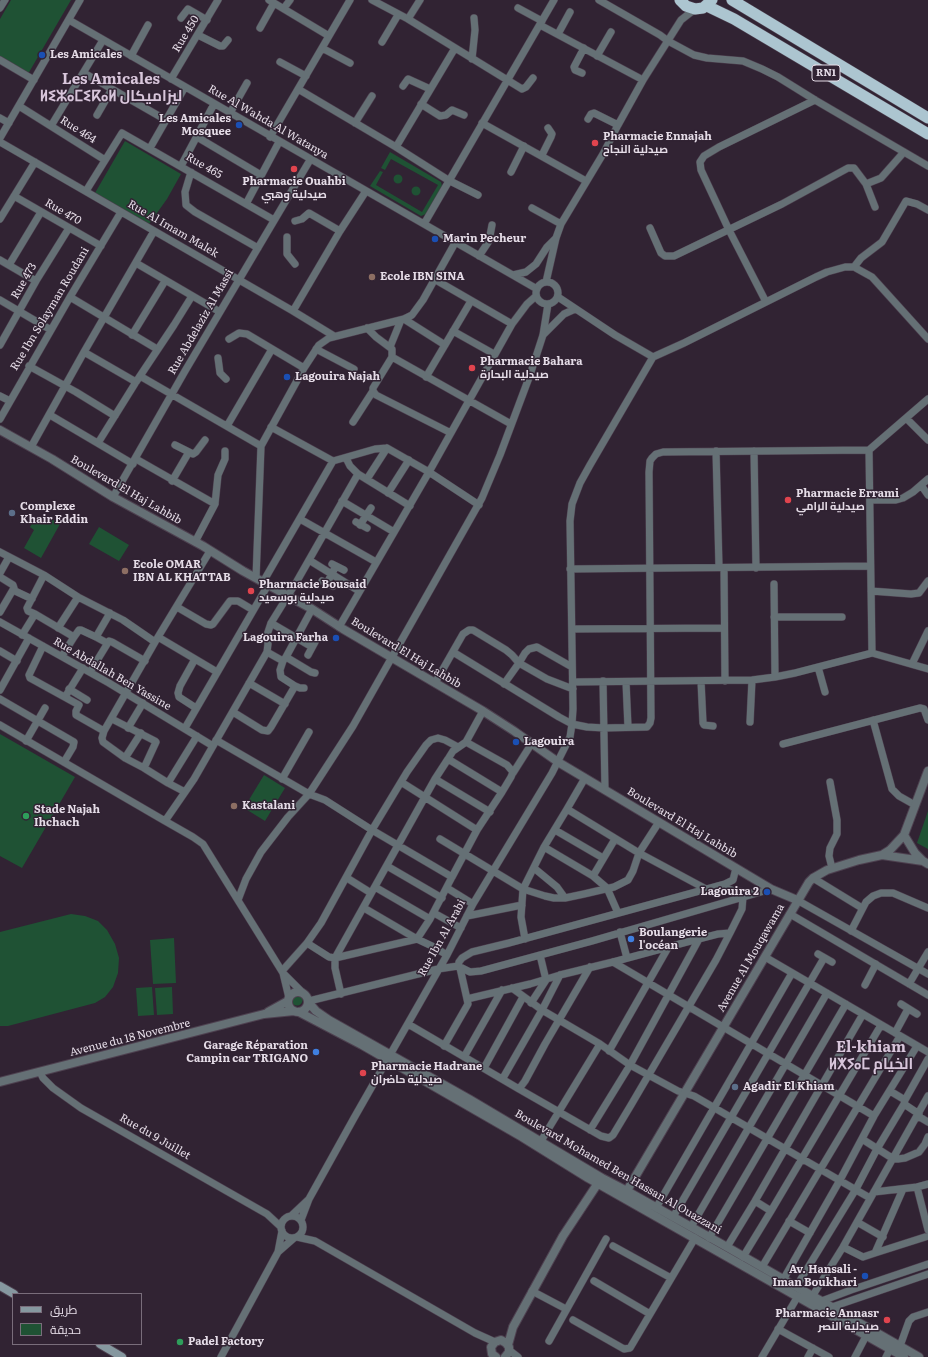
<!DOCTYPE html>
<meta charset="utf-8">
<style>
body{margin:0}
#map{position:relative;width:928px;height:1357px;overflow:hidden;background:#312333;font-family:Literata,Cairo,serif}
canvas{display:block}
.legend{position:absolute;left:12px;top:1293px;width:130px;height:52px;box-sizing:border-box;background:#312333;border:1px solid #796d7b;margin:0;padding:5px 7px;list-style:none;font-size:12px;color:#e5dce7}
.legend li{display:flex;align-items:center;gap:8px;height:20px}
.legend b{width:20px;border:1px solid #796d7b}
</style>
<div id="map">
<canvas width="928" height="1357"></canvas>
<ul class="legend">
<li><b style="height:5px;background:#8698a0"></b>طريق</li>
<li><b style="height:11px;background:#1f5234"></b>حديقة</li>
</ul>
</div>
<script>
const g = document.querySelector('canvas').getContext('2d');
g.lineJoin = 'round';
function fillPath(path, color) {
  g.fillStyle = color;
  g.fill(path, 'evenodd');
}
function toPath(rows) {
  const path = new Path2D();
  for (const r of rows) {
    if (r.length === 3) {
      path.moveTo(r[0] + r[2], r[1]);
      path.arc(r[0], r[1], r[2], 0, 2 * Math.PI);
      continue;
    }
    path.moveTo(r[0], r[1]);
    for (let i = 2; i < r.length; i += 2) path.lineTo(r[i], r[i + 1]);
  }
  return path;
}
function strokePath(path, color, width, dash) {
  g.strokeStyle = color;
  g.lineWidth = width;
  g.lineCap = dash ? 'butt' : 'round';
  g.setLineDash(dash || []);
  g.stroke(path);
}
function drawText(font, color, halo, rows, align = 'center') {
  g.font = font + ' Literata,Cairo,"Noto Sans Tifinagh",serif';
  g.lineWidth = 3;
  g.setLineDash([]);
  g.textBaseline = 'middle';
  g.strokeStyle = halo;
  g.fillStyle = color;
  for (const [text, x, y, turn = 0] of rows) {
    g.save();
    g.translate(x, y);
    g.rotate((+turn || 0) * Math.PI / 180);
    g.textAlign = isNaN(turn) ? turn : align;
    if (halo) g.strokeText(text, 0, 0);
    g.fillText(text, 0, 0);
    g.restore();
  }
}
fillPath(toPath([
 [11,0,71,0,28,74,0,57,0,19],
 [125,141,181,174,167,199,149,224,95,193],
 [390,152,441,182,442,186,426,214,421,216,370,186,380,171,383,172,376,185,422,212,438,185,391,159,385,170,381,168],
 [398,179,4.5],
 [416,191,4.5],
 [43,514,60,524,41,558,24,548,34,530,30,527,35,518,40,520],
 [99,527,129,545,119,561,89,544],
 [0,734,75,777,22,868,0,856],
 [264,775,285,788,265,821,244,808],
 [928,811,928,849,917,843],
 [71,914,85,916,98,921,107,930,115,944,119,958,118,973,113,987,105,997,95,1003,8,1026,0,1026,0,932],
 [174,938,176,983,153,984,150,940],
 [152,987,154,1015,138,1016,136,988],
 [172,987,173,1014,157,1015,155,988],
 [297,1000,5.5]
]), '#1f5234');
const minor = toPath([
 [269,0,329,36],
 [372,0,408,19,522,89,526,87,533,78],
 [599,0,660,35,668,41,694,55,707,58,743,61,762,69,778,77,815,100,928,166],
 [0,8,5,0],
 [284,8,290,0],
 [518,8,542,21],
 [181,18,188,9,207,20],
 [408,19,420,0],
 [69,20,537,289],
 [540,25,643,80],
 [260,28,274,3],
 [558,34,570,12],
 [198,35,220,46,223,46,228,40],
 [382,42,398,15],
 [322,48,350,63],
 [131,56,148,25],
 [597,56,611,32],
 [472,59,475,30,474,18],
 [0,60,34,80],
 [280,62,306,76],
 [84,73,166,120],
 [582,73,575,70,574,67,584,48],
 [171,79,218,0],
 [403,86,408,79,430,89],
 [298,89,396,147,448,180,478,195],
 [421,104,440,116,446,115,452,110,464,115],
 [19,106,105,160],
 [230,113,247,83],
 [97,115,112,89],
 [0,118,9,123],
 [588,119,591,114,594,113,618,125],
 [355,123,372,96],
 [482,123,586,181],
 [51,126,103,40],
 [197,137,261,175],
 [270,137,350,0],
 [0,138,80,0],
 [0,142,293,311,334,336],
 [396,147,455,48],
 [150,148,185,87],
 [542,155,551,137,552,134,548,128],
 [181,166,214,104],
 [191,172,185,192,186,205,195,212,258,248],
 [511,172,524,146],
 [866,184,881,178,904,152],
 [86,191,122,133,274,220],
 [14,196,101,246],
 [246,204,279,142],
 [532,208,561,224],
 [0,219,35,162],
 [295,221,302,219,309,213,340,231],
 [424,224,554,0],
 [650,228,661,253,665,256,674,256,782,204,848,168,854,168,866,184,875,207],
 [287,237,287,254,295,264],
 [479,256,489,241,492,225],
 [0,260,36,281],
 [136,263,220,312],
 [9,265,41,212],
 [854,267,861,258,882,242,906,201,917,204,928,210],
 [513,275,526,272,536,264,547,247,556,238],
 [434,279,512,324],
 [547,293,11],
 [546,282,556,238,561,224,603,154,618,125,643,80,681,20,695,9],
 [70,297,157,349],
 [558,297,615,335,653,357],
 [0,300,51,330],
 [766,302,729,230,701,170,700,162,704,156,719,147,815,100],
 [293,311,340,231,366,191],
 [404,319,445,345],
 [367,328,376,337,392,349,392,357,511,424],
 [453,331,494,354],
 [132,335,165,281],
 [543,335,564,314,575,309],
 [229,339,239,333,247,334,304,368],
 [0,345,36,281,69,228],
 [390,347,401,320],
 [316,349,354,369],
 [84,352,136,382],
 [392,357,373,388,373,391,376,395,451,433],
 [218,358,220,373,226,379],
 [29,366,76,392,115,416],
 [140,376,261,446],
 [426,377,471,301],
 [0,396,10,401],
 [50,415,133,464],
 [906,418,928,440],
 [0,419,70,297,121,212],
 [353,422,373,391],
 [227,426,272,349],
 [271,427,333,461,375,449,387,448,429,472,479,505],
 [98,443,136,382,174,325,192,296],
 [175,445,193,454,196,452,205,440],
 [31,447,84,352,154,231],
 [869,450,872,653],
 [716,451,719,567],
 [754,451,756,568],
 [346,458,350,466,358,474],
 [136,459,215,504],
 [367,479,387,448],
 [172,481,189,452],
 [921,485,928,495],
 [388,493,409,460],
 [113,497,185,371,310,160],
 [870,500,896,500,903,498,913,492,928,479],
 [342,501,394,532],
 [300,519,376,562],
 [356,522,367,528],
 [360,525,371,508],
 [195,542,215,504,218,475,225,459,225,451],
 [0,552,44,575,78,597,123,620,155,642],
 [309,560,359,591],
 [332,564,344,570],
 [724,568,725,681],
 [570,569,870,566],
 [0,573,9,557],
 [0,577,13,585,14,588,0,612],
 [256,578,261,446,304,368,319,345,329,338,404,319,412,315,423,300,455,243],
 [322,581,333,586],
 [263,582,333,461],
 [327,583,336,566],
 [774,584,775,677],
 [13,590,32,599],
 [871,591,911,594,919,593,928,581],
 [177,607,206,624,211,625,213,624,230,601,238,601,253,610],
 [35,614,28,611,27,608,44,575],
 [774,617,842,617],
 [0,622,109,683,213,746],
 [271,623,312,647],
 [339,627,429,472,512,324,527,304,536,296],
 [58,628,78,597],
 [572,629,723,628],
 [22,635,35,614,74,637,62,656],
 [74,637,79,630,81,630,96,637],
 [158,637,217,672],
 [107,643,96,637,110,613],
 [43,646,29,675,30,678,79,705,76,711,76,715,104,731,155,642,210,551],
 [0,651,17,661],
 [267,652,283,661,286,657,311,672,315,673],
 [453,652,559,717,572,724,587,727,604,728,647,727,650,723,651,718,649,472,650,461,652,458,656,454,663,452,869,450,928,399],
 [308,655,315,642],
 [286,657,312,609],
 [195,659,180,686,178,693,179,697,196,708],
 [283,661,280,670,281,677,295,686],
 [912,664,928,631],
 [572,667,537,647,529,649,525,653,519,663,547,679,573,689],
 [818,667,825,692],
 [90,672,109,641,112,642,145,661],
 [603,681,605,790],
 [701,681,703,723,704,725,713,726],
 [573,682,752,680,775,677,795,673,872,653,928,669],
 [626,682,628,727],
 [249,683,285,704],
 [435,683,463,634,469,630,473,630,506,650,512,655,519,663,504,684],
 [69,689,87,700],
 [0,690,29,638],
 [65,697,83,668],
 [0,699,74,742,73,747,64,762],
 [233,712,262,730,268,731,271,727,295,686,300,688,304,688],
 [112,719,155,741,156,742,144,768],
 [873,720,892,789,899,796,915,805],
 [750,722,752,680],
 [0,725,165,821],
 [128,728,143,703],
 [185,728,268,585],
 [104,731,102,738,103,742,125,758,144,768,168,783,185,792],
 [216,740,309,794,325,800,372,830,452,877,430,919,417,939,335,958,329,957,307,943],
 [26,741,45,708],
 [783,744,920,708,924,709,928,720],
 [125,758,141,733],
 [448,759,453,751,466,742,483,711],
 [513,773,532,743],
 [282,779,309,732],
 [435,779,490,812],
 [401,782,477,830,502,792,511,777,513,772,507,765,466,742],
 [830,782,837,820,837,834,830,848,829,856,832,868],
 [168,783,197,736],
 [567,809,585,778],
 [555,830,603,858],
 [440,839,523,889,545,896,554,898,565,898],
 [544,847,593,876,615,839],
 [387,866,442,898],
 [534,868,557,887,565,898,584,894,614,887,628,880,633,871,639,853,659,822],
 [593,876,607,888,618,913],
 [452,877,477,830],
 [347,878,371,893],
 [813,878,862,908],
 [718,886,735,891,752,893],
 [375,887,430,919],
 [447,888,473,904],
 [238,900,246,879,261,852,288,817,309,794,353,726,482,498,500,455,530,375,543,335,548,304],
 [797,900,928,974],
 [364,908,417,939,434,947,447,955],
 [434,913,461,928],
 [790,914,928,995],
 [467,916,522,905],
 [851,931,866,902,873,896,881,893,893,893,928,908],
 [620,932,627,958],
 [525,939,521,917,523,889,544,847,567,809,639,853,706,889],
 [818,954,832,962],
 [765,957,928,1052],
 [613,962,874,1116],
 [458,966,459,962,462,958,472,952,509,943,725,884,733,880,736,868],
 [460,968,467,999],
 [282,971,307,943,321,923,372,830,407,772,426,745,431,740,438,738,445,740,458,747],
 [283,973,289,998],
 [909,984,928,952],
 [865,985,876,964],
 [512,988,542,1010,600,1044],
 [303,993,283,973,203,844,193,837,165,821,194,779,267,652,268,644,267,635,271,623,297,581,358,474,410,506],
 [341,994,335,968,335,958,435,779,448,759,502,792],
 [309,1001,438,969,458,966,470,972,481,971,592,941,771,889],
 [531,1003,546,980,540,955],
 [901,1004,917,1014],
 [408,1024,519,1089,525,1081,545,1044,590,967],
 [895,1033,908,1009],
 [444,1046,468,1004,467,999,530,984,560,975,613,962,687,942,718,934,730,933,742,909,743,897],
 [609,1051,669,946],
 [464,1057,502,990],
 [484,1068,523,997],
 [40,1072,43,1078,53,1088,81,1108,267,1214,281,1227],
 [503,1078,542,1010,560,975],
 [519,1089,601,1136,609,1138,613,1135,631,1105,716,960,730,933],
 [890,1091,905,1100,904,1104,919,1114],
 [905,1100,928,1059],
 [918,1116,928,1122],
 [590,1130,630,1065,699,939],
 [862,1139,892,1158,898,1159,905,1158,919,1152,925,1144,928,1137],
 [541,1141,600,1044,630,1065,678,1091,694,1096,870,1198],
 [917,1187,928,1230],
 [874,1192,917,1187,928,1184],
 [755,1201,771,1211],
 [656,1208,792,973],
 [291,1216,308,1200],
 [292,1227,11],
 [673,1217,824,958],
 [301,1220,309,1199,354,1118,447,955,473,904,552,773,570,737,572,724,573,709,570,521,572,504,580,483,590,465,653,357,684,343,816,277,827,272,845,267,854,267,872,277,928,339],
 [789,1221,810,1233],
 [857,1222,883,1237],
 [691,1227,827,993],
 [297,1237,315,1241,475,1333,495,1342],
 [709,1238,846,1004],
 [613,1246,671,1278],
 [727,1247,755,1201,863,1014],
 [843,1247,863,1257,875,1253,903,1189],
 [278,1252,282,1231],
 [875,1253,928,1236],
 [743,1257,771,1211,881,1025],
 [762,1267,900,1036],
 [783,1280,840,1180,874,1116,917,1046],
 [594,1281,650,1314],
 [796,1287,856,1189,877,1149,904,1104],
 [532,1291,566,1309],
 [810,1300,843,1247,928,1096],
 [819,1302,851,1290,928,1264],
 [829,1308,928,1274],
 [573,1320,624,1349,630,1348,695,1238],
 [778,1329,829,1357],
 [549,1341,606,1239],
 [900,1346,909,1321,913,1317,928,1312],
 [509,1350,518,1357],
 [221,1357,278,1252,294,1238],
 [762,1357,798,1296],
 [808,1357,813,1348],
 [855,1357,866,1336],
 [886,1357,890,1349]
]);
const tertiary = toPath([
 [0,430,52,459,113,497,203,546,243,571,312,609,343,629,483,711,514,731,558,762,605,790,771,889,797,900],
 [904,835,915,853,923,861,928,864],
 [882,855,923,861],
 [298,1002,10],
 [309,1003,316,1011,329,1020,469,1099,602,1178,627,1191,727,1247,919,1357],
 [268,1012,288,1001],
 [299,1012,362,1045,522,1137,588,1178,904,1357],
 [0,1082,264,1014,294,1011],
 [625,1194,809,882,813,878,827,870,859,860,882,855,890,850,904,835,928,771],
 [508,1345,513,1327,563,1236,600,1180],
 [496,1357,492,1354,491,1347,495,1342,501,1340,506,1343,509,1347,509,1352,505,1357]
]);
const secondary = toPath([
 [0,1286,14,1294],
 [100,1344,122,1357]
]);
const trunk = toPath([
 [680,0,686,6,695,9,703,8,712,0],
 [732,0,928,118],
 [707,6,734,19,928,134]
]);
strokePath(minor, '#4e4150', 8);
strokePath(tertiary, '#4e4150', 10);
strokePath(secondary, '#4e4150', 10);
strokePath(trunk, '#4e4150', 12);
strokePath(minor, '#657075', 7);
strokePath(tertiary, '#657075', 8);
strokePath(secondary, '#8698a0', 8);
strokePath(trunk, '#acc5d0', 11);
for (const [x, y, r, color] of [
 [42,55,4,"#1a4fb4"],
 [239,125,4,"#1a4fb4"],
 [595,143,4,"#e0444e"],
 [294,169,4,"#e0444e"],
 [435,239,4,"#1a4fb4"],
 [372,277,4,"#8d6e63"],
 [472,368,4,"#e0444e"],
 [287,377,4,"#1a4fb4"],
 [788,500,4,"#e0444e"],
 [12,513,4,"#5c6f8a"],
 [125,571,4,"#8d6e63"],
 [251,591,4,"#e0444e"],
 [336,638,4,"#1a4fb4"],
 [516,742,4,"#1a4fb4"],
 [234,806,4,"#8d6e63"],
 [26,816,4,"#2e9e5b"],
 [767,892,4,"#1a4fb4"],
 [631,939,4,"#3f7fe0"],
 [316,1052,4,"#3f7fe0"],
 [363,1073,4,"#e0444e"],
 [735,1087,4,"#5c6f8a"],
 [865,1276,4,"#1a4fb4"],
 [887,1320,4,"#e0444e"],
 [180,1342,4,"#2e9e5b"]
]) {
  const dot = new Path2D();
  dot.arc(x, y, r, 0, 2 * Math.PI);
  g.fillStyle = color;
  g.fill(dot);
  strokePath(dot, '#312333', 1.5);
}
for (const [x, y, w] of [
 [826,73,28]
]) {
  const box = new Path2D();
  box.roundRect(x - w / 2, y - 8, w, 16, 3);
  g.fillStyle = '#312333';
  g.fill(box);
  strokePath(box, '#e5dce7', 1);
}
drawText('bold 10px', '#e5dce7', null, [
 ["RN1",826,73]
]);
drawText('11px', '#e5dce7', '#312333', [
 ["Rue 450",186,34,-59],
 ["Rue Al Wahda Al Watanya",268,122,30],
 ["Rue 464",78,130,32],
 ["Rue 465",204,166,30],
 ["Rue 470",63,212,30],
 ["Rue Al Imam Malek",173,229,30],
 ["Rue 473",24,281,-60],
 ["Rue Ibn Solayman Roudani",50,309,-59],
 ["Rue Abdelaziz Al Massi",201,322,-60],
 ["Boulevard El Haj Lahbib",126,490,30],
 ["Boulevard El Haj Lahbib",406,653,31],
 ["Rue Abdallah Ben Yassine",112,674,30],
 ["Boulevard El Haj Lahbib",682,823,31],
 ["Rue Ibn Al Arabi",442,938,-61],
 ["Avenue Al Mouqawama",751,958,-60],
 ["Avenue du 18 Novembre",130,1038,-14],
 ["Rue du 9 Juillet",155,1137,30],
 ["Boulevard Mohamed Ben Hassan Al Ouazzani",618,1172,30]
]);
drawText('bold 11px', '#e5dce7', '#312333', [
 ["Les Amicales",50,55],
 ["Les Amicales",231,119,"right"],
 ["Mosquee",231,132,"right"],
 ["Pharmacie Ennajah",603,137],
 ["صيدلية النجاح",603,150],
 ["Pharmacie Ouahbi",294,182,"center"],
 ["صيدلية وهبي",294,195,"center"],
 ["Marin Pecheur",443,239],
 ["Ecole IBN SINA",380,277],
 ["Pharmacie Bahara",480,362],
 ["صيدلية البحارة",480,375],
 ["Lagouira Najah",295,377],
 ["Pharmacie Errami",796,494],
 ["صيدلية الرامي",796,507],
 ["Complexe",20,507],
 ["Khair Eddin",20,520],
 ["Ecole OMAR",133,565],
 ["IBN AL KHATTAB",133,578],
 ["Pharmacie Bousaid",259,585],
 ["صيدلية بوسعيد",259,598],
 ["Lagouira Farha",328,638,"right"],
 ["Lagouira",524,742],
 ["Kastalani",242,806],
 ["Stade Najah",34,810],
 ["Ihchach",34,823],
 ["Lagouira 2",759,892,"right"],
 ["Boulangerie",639,933],
 ["l'océan",639,946],
 ["Garage Réparation",308,1046,"right"],
 ["Campin car TRIGANO",308,1059,"right"],
 ["Pharmacie Hadrane",371,1067],
 ["صيدلية حاضران",371,1080],
 ["Agadir El Khiam",743,1087],
 ["Av. Hansali -",857,1270,"right"],
 ["Iman Boukhari",857,1283,"right"],
 ["Pharmacie Annasr",879,1314,"right"],
 ["صيدلية النصر",879,1327,"right"],
 ["Padel Factory",188,1342]
], 'left');
drawText('bold 15px', '#d8c6db', '#312333', [
 ["Les Amicales",111,80],
 ["ⵍⵉⵣⴰⵎⵉⴽⴰⵍ ليزاميكال",111,97],
 ["El-khiam",871,1048],
 ["ⵍⵅⵢⴰⵎ الخيام",871,1065]
]);
</script>
